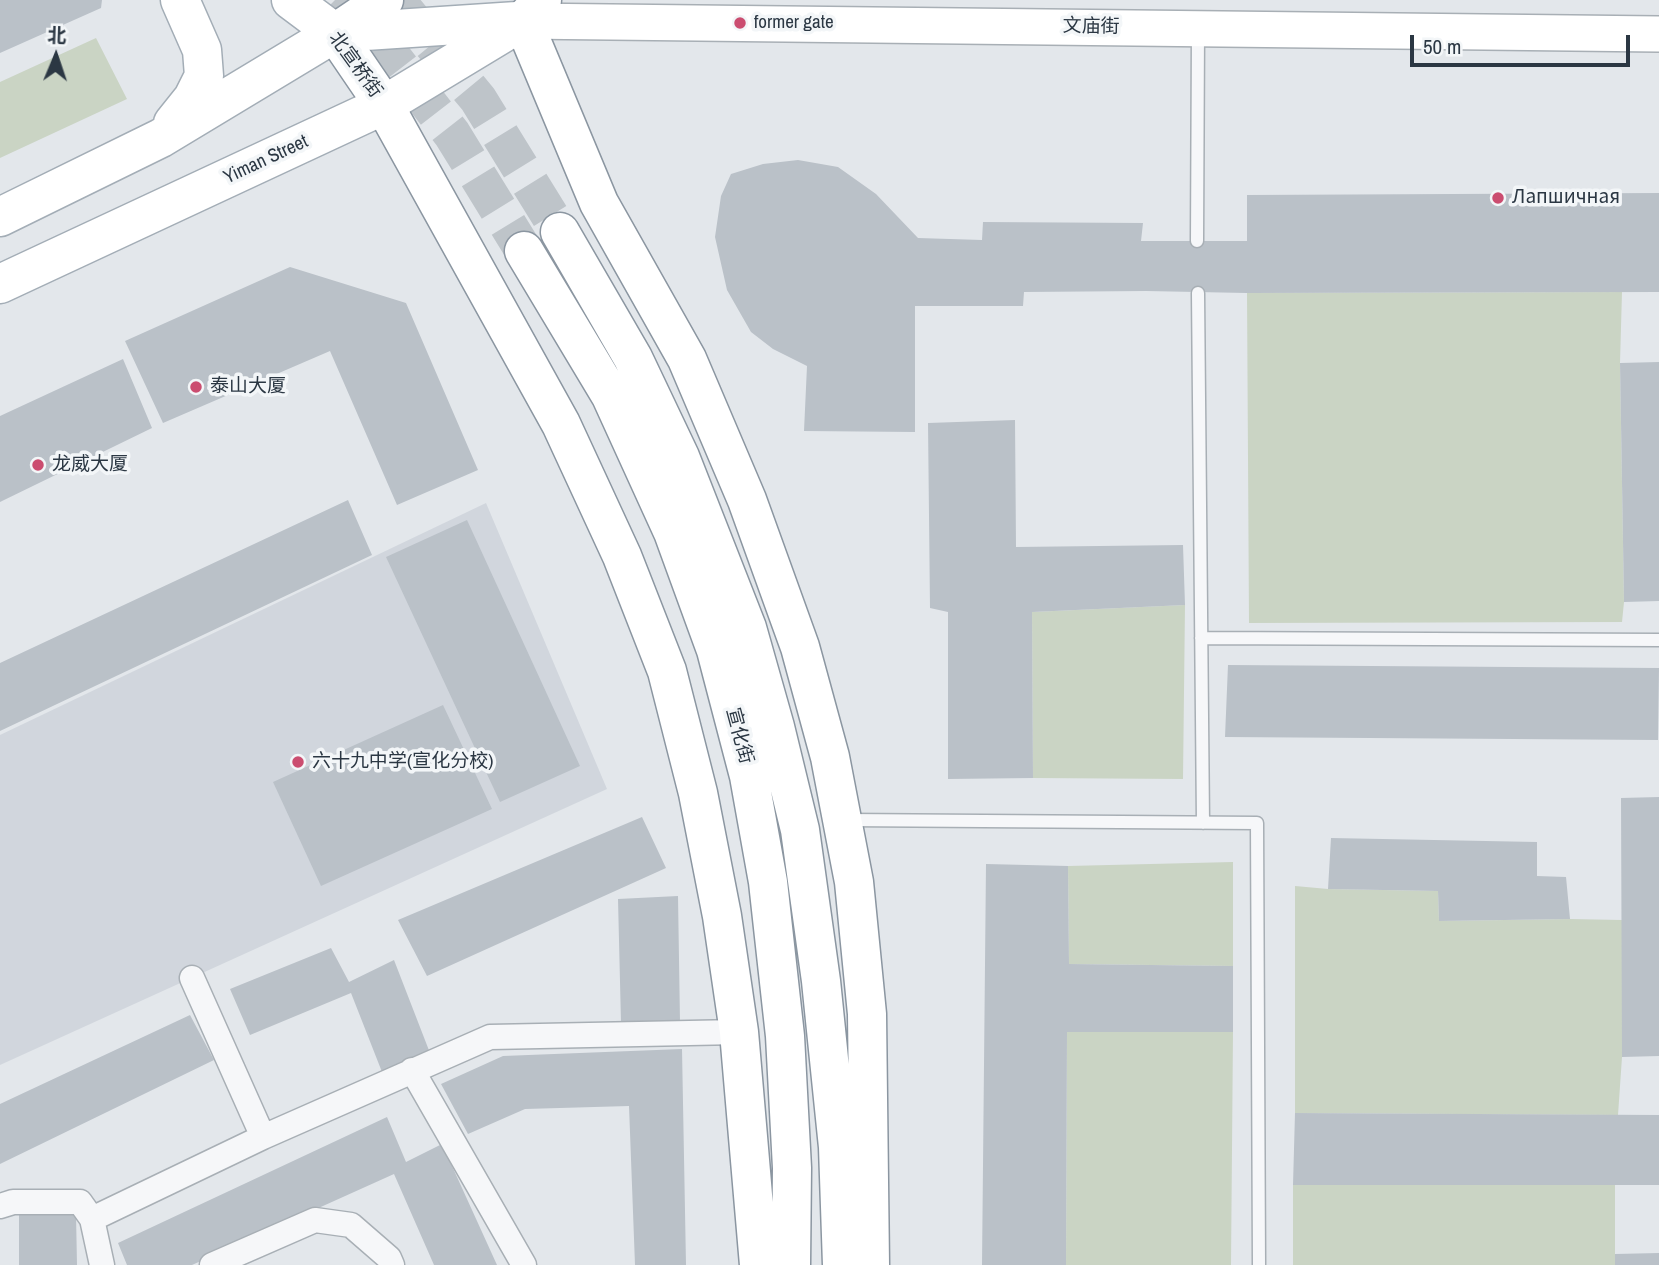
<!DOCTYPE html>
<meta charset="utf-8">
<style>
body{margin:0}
#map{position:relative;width:1659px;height:1265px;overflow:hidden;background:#e3e7eb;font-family:"Archivo Narrow","Noto Sans SC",sans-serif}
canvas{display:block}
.north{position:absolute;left:21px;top:21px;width:70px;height:70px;-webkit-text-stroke:5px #f3f6f8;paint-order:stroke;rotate:2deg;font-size:19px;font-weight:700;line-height:28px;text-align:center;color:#2b3743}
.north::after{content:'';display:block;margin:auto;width:24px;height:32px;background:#2b3743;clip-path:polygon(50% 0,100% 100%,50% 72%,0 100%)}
.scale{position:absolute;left:1410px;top:35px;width:220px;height:32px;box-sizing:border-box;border:4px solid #2b3743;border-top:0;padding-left:9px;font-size:21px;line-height:24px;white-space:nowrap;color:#2b3743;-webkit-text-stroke:5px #f3f6f8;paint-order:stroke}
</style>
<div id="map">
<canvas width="1659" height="1265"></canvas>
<div class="north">北</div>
<div class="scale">50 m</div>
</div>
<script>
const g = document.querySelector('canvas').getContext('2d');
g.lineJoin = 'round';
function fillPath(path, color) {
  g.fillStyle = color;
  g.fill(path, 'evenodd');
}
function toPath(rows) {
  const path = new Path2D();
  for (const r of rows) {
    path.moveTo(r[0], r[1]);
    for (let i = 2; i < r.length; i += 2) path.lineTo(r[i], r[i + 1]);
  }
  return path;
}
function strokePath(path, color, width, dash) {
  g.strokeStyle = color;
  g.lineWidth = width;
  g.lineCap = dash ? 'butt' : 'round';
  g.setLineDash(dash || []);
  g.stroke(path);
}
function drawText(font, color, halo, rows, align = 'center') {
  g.font = font + ' "Archivo Narrow","Noto Sans SC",sans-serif';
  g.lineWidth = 7;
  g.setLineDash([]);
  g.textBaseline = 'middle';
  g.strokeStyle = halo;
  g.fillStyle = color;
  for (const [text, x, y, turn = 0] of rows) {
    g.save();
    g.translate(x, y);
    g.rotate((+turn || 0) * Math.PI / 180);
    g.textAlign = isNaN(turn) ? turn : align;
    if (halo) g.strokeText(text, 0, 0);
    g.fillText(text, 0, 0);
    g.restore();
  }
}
fillPath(toPath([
 [486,503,607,789,0,1065,0,735]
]), '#d1d6dd');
fillPath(toPath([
 [96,38,127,99,0,158,0,82],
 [1622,292,1620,363,1624,602,1622,622,1249,623,1247,293],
 [1185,605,1183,779,1033,778,1032,612],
 [1233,862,1233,966,1069,964,1068,866],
 [1295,886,1328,889,1438,891,1439,921,1570,919,1622,920,1622,1057,1618,1115,1295,1113],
 [1067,1032,1233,1032,1231,1265,1066,1265],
 [1293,1185,1615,1185,1615,1265,1293,1265]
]), '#cad4c4');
fillPath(toPath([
 [0,0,102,0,101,8,0,53],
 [798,160,838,167,876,194,918,238,982,240,983,222,1143,223,1141,241,1247,241,1247,195,1659,193,1659,292,1247,293,1146,291,1024,292,1023,306,915,306,915,432,804,431,807,366,773,349,751,332,727,290,715,237,721,196,731,174,763,164],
 [290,267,406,303,478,470,397,505,330,351,163,423,125,341],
 [123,359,152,428,0,502,0,416],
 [1659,362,1659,601,1624,602,1620,363],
 [1015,420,1016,547,1183,545,1185,605,1032,612,1033,778,948,779,948,612,930,608,928,423],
 [348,500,372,555,0,731,0,663],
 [467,520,580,766,500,802,386,557],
 [1228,665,1659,668,1658,740,1225,737],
 [443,705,492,809,321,886,273,782],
 [1659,797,1659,1056,1622,1057,1621,798],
 [642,817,666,868,427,976,398,920],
 [1331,838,1537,842,1537,876,1566,877,1570,919,1439,921,1438,891,1328,889],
 [986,864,1068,866,1069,964,1233,966,1233,1032,1067,1032,1066,1265,982,1265],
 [678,896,680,1022,621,1023,618,899],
 [331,948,349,982,394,960,430,1053,382,1072,351,993,250,1035,230,989],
 [190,1015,214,1060,0,1164,0,1104],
 [682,1049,686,1265,635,1265,629,1106,525,1109,468,1134,441,1084,503,1056],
 [1295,1113,1659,1115,1659,1185,1293,1185],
 [387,1117,406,1162,442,1144,497,1265,434,1265,394,1174,192,1265,127,1265,118,1243],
 [19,1214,76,1214,77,1265,19,1265],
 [1659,1253,1659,1265,1615,1265,1615,1254]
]), '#bac1c8');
strokePath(toPath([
 [335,0,390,54,452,134,524,251],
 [396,0,478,99,560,232]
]), '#bec4c9', 38, [38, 19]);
const service = toPath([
 [1197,241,1198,31],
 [1198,293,1203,823],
 [1201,638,1659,640],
 [846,820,1257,823,1259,1265]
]);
const minor = toPath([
 [192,978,263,1137],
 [412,1070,524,1265],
 [0,1206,13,1202,80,1202,92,1219,102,1265],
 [92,1219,263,1137,490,1037,739,1032],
 [212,1265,315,1220,351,1225,389,1258,392,1265]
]);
const secondary = toPath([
 [523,21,1659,34]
]);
const primary = toPath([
 [291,0,335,33],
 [173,123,193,98,204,76,202,50,180,0],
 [0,217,161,138,335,33,517,21],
 [0,284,384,105,523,21]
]);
const trunk = toPath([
 [384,0,335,33,384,105,561,424,622,556,667,671,698,793,722,916,739,1032,759,1265],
 [542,0,523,21,599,203,687,359,747,500,800,647,830,757,854,882,867,1014,870,1265],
 [560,232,633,358,680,457,747,628,775,727,800,830,821,981,838,1147,842,1265],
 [524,251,611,396,673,532,716,650,749,776,768,882,785,1036,792,1168,791,1265]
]);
strokePath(service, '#a8afb5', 15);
strokePath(minor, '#a8afb5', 27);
strokePath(secondary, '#a8afb5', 38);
strokePath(primary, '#a3adb6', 41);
strokePath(trunk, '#8b96a1', 41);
strokePath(service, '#f6f7f9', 12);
strokePath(minor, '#f6f7f9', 24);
strokePath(secondary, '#fff', 35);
strokePath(primary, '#fff', 38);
strokePath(trunk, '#fff', 38);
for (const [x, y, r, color] of [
 [740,23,7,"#cb4d70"],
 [1498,198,7,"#cb4d70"],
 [196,387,7,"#cb4d70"],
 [38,465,7,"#cb4d70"],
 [298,762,7,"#cb4d70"]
]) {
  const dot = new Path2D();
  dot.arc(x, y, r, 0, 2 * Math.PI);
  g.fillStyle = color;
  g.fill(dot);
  strokePath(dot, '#f3f6f8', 2.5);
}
drawText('19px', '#2b3743', '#f3f6f8', [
 ["former gate",754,23],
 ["Лапшичная",1512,198],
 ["泰山大厦",210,387],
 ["龙威大厦",52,465],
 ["六十九中学(宣化分校)",312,762]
], 'left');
drawText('19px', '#2b3743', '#f3f6f8', [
 ["文庙街",1091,27,1],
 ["北宣桥街",355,65,54],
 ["Yiman Street",266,160,-25],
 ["宣化街",739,736,75]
]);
</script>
